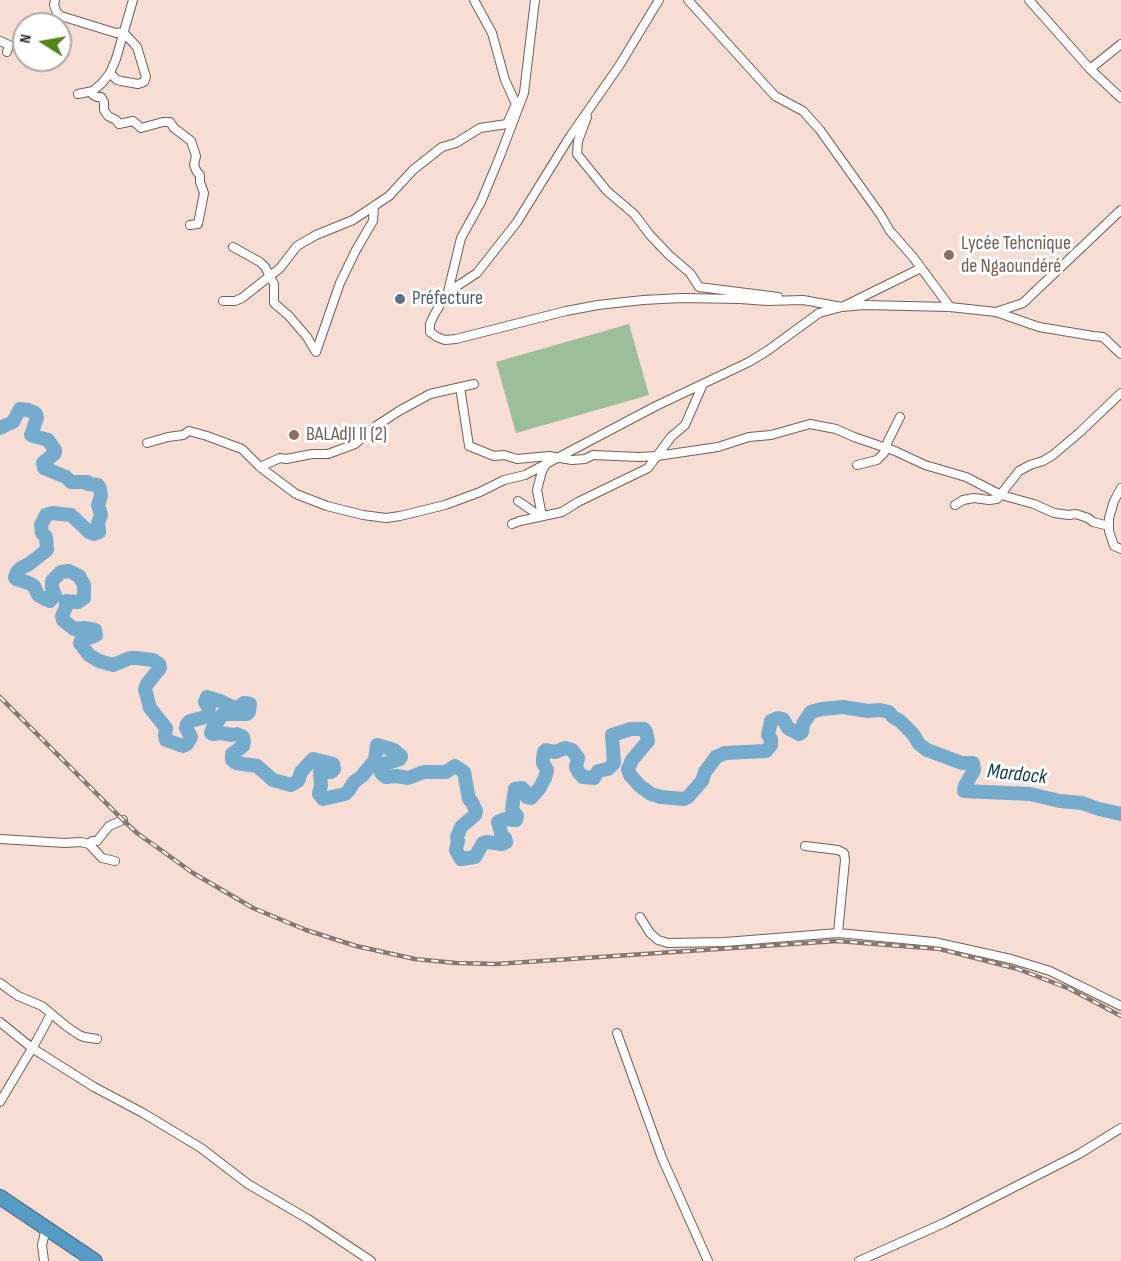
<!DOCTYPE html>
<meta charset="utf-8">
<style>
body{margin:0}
#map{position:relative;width:1121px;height:1261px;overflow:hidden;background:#f7ddd3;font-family:"Sofia Sans Condensed",sans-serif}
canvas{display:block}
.north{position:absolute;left:12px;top:12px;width:60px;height:60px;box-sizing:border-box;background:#fff;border:2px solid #aca9a7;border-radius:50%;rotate:281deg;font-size:16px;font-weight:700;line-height:24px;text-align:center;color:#302723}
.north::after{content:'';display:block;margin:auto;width:21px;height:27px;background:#52851b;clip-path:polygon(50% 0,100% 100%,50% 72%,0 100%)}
</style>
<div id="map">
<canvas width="1121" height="1261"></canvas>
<div class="north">N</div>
</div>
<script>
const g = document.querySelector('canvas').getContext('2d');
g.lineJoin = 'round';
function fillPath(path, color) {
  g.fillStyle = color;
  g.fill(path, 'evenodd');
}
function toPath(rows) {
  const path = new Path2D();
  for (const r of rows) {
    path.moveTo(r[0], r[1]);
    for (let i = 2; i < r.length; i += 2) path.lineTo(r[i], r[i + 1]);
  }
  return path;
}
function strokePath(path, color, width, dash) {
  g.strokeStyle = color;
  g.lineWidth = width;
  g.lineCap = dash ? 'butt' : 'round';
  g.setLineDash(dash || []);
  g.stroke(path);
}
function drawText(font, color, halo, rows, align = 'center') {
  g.font = font + ' "Sofia Sans Condensed",sans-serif';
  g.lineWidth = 6;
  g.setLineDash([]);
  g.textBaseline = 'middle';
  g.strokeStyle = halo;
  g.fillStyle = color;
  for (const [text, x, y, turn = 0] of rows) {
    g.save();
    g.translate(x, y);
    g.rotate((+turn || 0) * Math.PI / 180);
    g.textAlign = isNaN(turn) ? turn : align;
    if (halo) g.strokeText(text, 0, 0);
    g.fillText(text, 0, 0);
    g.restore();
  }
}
fillPath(toPath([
 [629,324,649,395,516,433,496,362]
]), '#9dbe9a');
strokePath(toPath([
 [0,428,13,422,20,409,28,410,35,413,36,414,37,418,31,435,48,440,55,450,55,453,43,463,44,468,66,477,71,482,87,482,88,484,98,485,100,489,101,496,98,505,101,515,98,523,99,532,94,534,89,532,71,515,52,513,46,515,41,525,42,533,46,537,47,550,29,564,21,568,17,572,15,577,16,579,29,583,34,586,38,595,45,599,50,601,55,595,52,588,52,581,61,572,69,571,79,576,84,585,84,598,78,602,66,601,66,607,62,616,63,620,74,629,84,628,95,630,96,635,92,637,82,638,80,643,89,655,99,661,113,665,130,658,136,658,153,660,159,664,160,668,147,684,145,689,150,708,166,728,165,735,166,740,183,746,187,744,191,737,186,728,187,724,190,721,206,717,208,714,209,709,205,702,207,697,220,701,235,708,238,707,244,703,250,704,249,712,247,714,227,714,222,715,212,730,211,733,213,734,221,733,232,735,237,734,243,737,244,742,243,746,232,754,232,760,236,763,257,766,273,780,291,785,298,781,301,772,313,759,333,764,334,769,331,772,320,772,321,785,319,794,323,799,345,794,349,790,354,782,362,776,375,760,377,745,394,750,401,756,400,759,384,764,381,773,386,777,397,776,408,778,424,772,446,772,455,766,464,772,469,799,472,802,476,811,475,815,461,827,457,837,458,841,456,850,461,859,475,857,483,843,487,842,502,844,506,842,505,838,502,836,498,822,505,819,516,820,517,816,512,809,515,789,522,788,525,791,527,797,531,798,539,789,545,778,547,770,543,763,543,759,544,752,546,750,555,752,565,748,572,750,578,758,576,767,579,773,583,777,594,778,598,771,608,769,614,763,612,735,631,729,644,729,646,732,648,741,632,760,628,769,630,775,640,786,651,794,661,797,684,799,688,797,702,781,705,772,716,757,725,753,766,751,771,745,771,739,768,735,771,721,778,718,783,719,788,728,799,734,802,732,803,724,811,712,822,709,843,707,868,711,880,710,889,712,893,717,900,721,913,734,919,744,927,750,962,763,973,763,974,770,965,786,964,791,1030,794,1060,801,1082,803,1099,809,1121,814]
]), '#75acce', 14);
const street = toPath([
 [55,0,54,5,57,13,61,16,116,33,123,32,137,47,146,77,144,82,138,84,121,81,117,80,110,73],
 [535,0,524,93,500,156,481,202,461,238,448,292,434,315,430,324,430,332,437,337,445,340,456,339,566,311,598,305,643,300,682,298,740,299,767,301,803,300,842,307,921,268],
 [688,0,775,96,803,111,820,130,880,214,890,231,913,257,950,307],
 [1029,0,1090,69,1121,98],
 [0,41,9,45,7,52],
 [1090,69,1121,44],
 [93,91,93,95,97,97,101,97,104,102,104,110,108,116,116,120,119,124,133,121,141,128,163,122,170,122,174,128,191,141,196,156,194,165,197,172,200,175,200,182,204,193,198,224,190,225],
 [78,94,93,91,102,83,110,73,116,59,133,0],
 [587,117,578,141,577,154,607,191,634,214,650,235,669,255,690,273,699,287,778,297],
 [233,247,260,262,265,267,274,284,274,303,289,316,307,337,316,352],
 [448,292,477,273,517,222,569,138,619,66,659,0],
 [223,301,235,301,242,298,280,268,297,246,316,235,353,220,389,196,413,170,442,147,456,143,480,128,507,124,516,104,505,80,492,33,474,0],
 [996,312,1023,303,1121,210],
 [316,352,340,283,356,250,373,221,374,206],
 [460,387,469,446,494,456,504,455,517,459,549,456,572,460,585,459,593,455,639,457,657,456,718,447,749,437,771,435,810,424,836,429,854,437,895,451,925,465,966,477,1001,495,1034,504,1054,513,1069,515,1076,514,1088,518,1093,522,1109,526],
 [147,443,168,437,183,435,189,431,207,436,242,449,260,467,296,494,327,506,363,515,386,518,400,516,445,505,480,492,504,480,525,475,656,406,749,362,767,351,819,313,842,307,864,305,950,307,996,312,1039,327,1093,336,1103,337,1121,354],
 [857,465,877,460,884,453,888,441,900,417],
 [260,467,280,458,286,459,312,454,328,454,355,444,376,426,399,411,430,394,474,384],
 [1121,488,1114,501,1109,518,1109,531,1114,546,1121,549],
 [518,501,534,512,542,516,537,490,542,471,545,466],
 [955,505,963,500,974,498,989,500,997,499,1019,471,1030,465,1043,461,1053,455,1079,433,1121,393],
 [512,524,520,521,562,512,578,502,648,468,671,437,685,425,703,384],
 [0,839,65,843,81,842,89,844,102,858,115,861],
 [89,844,92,841,97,841,109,826,123,820],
 [805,846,838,850,844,853,845,860,838,933],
 [640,917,650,933,658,940,668,943,725,942,838,933,934,942,1011,959,1050,971,1121,1006],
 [0,983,18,996,42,1006,66,1026,79,1035,84,1037,97,1039],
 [0,1022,32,1048,94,1087,143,1113,201,1148,248,1184,308,1219,371,1261],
 [617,1033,662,1158,708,1261],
 [0,1102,37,1040,51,1014],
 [44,1261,42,1245,46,1228],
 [859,1261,944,1223,1079,1154,1121,1128]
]);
const highway = toPath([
 [0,1197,95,1261]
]);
strokePath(street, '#755f56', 10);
strokePath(highway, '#49728c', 16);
strokePath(street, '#fff', 8);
strokePath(highway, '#579ac4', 14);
const rail = toPath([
 [0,697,123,820,137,833,193,873,253,908,306,930,356,946,415,959,456,963,496,964,837,941,940,949,1018,969,1070,989,1121,1016]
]);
strokePath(rail, '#887771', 4.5);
strokePath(rail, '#fff', 2, [7]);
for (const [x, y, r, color] of [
 [949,255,6,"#8d6e63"],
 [400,299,6,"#5c6f8a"],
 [294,435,6,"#8d6e63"]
]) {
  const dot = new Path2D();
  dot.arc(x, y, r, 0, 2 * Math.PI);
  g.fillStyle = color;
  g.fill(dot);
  strokePath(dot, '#fff', 2);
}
drawText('20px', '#785e54', '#fff', [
 ["Lycée Tehcnique",961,244],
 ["de Ngaoundéré",961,267],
 ["BALAdJI II (2)",306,435]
], 'left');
drawText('20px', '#4e5e75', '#fff', [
 ["Préfecture",412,299]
], 'left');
drawText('italic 21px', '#0d3b53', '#fff', [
 ["Mardock",1017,775,6]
]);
</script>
